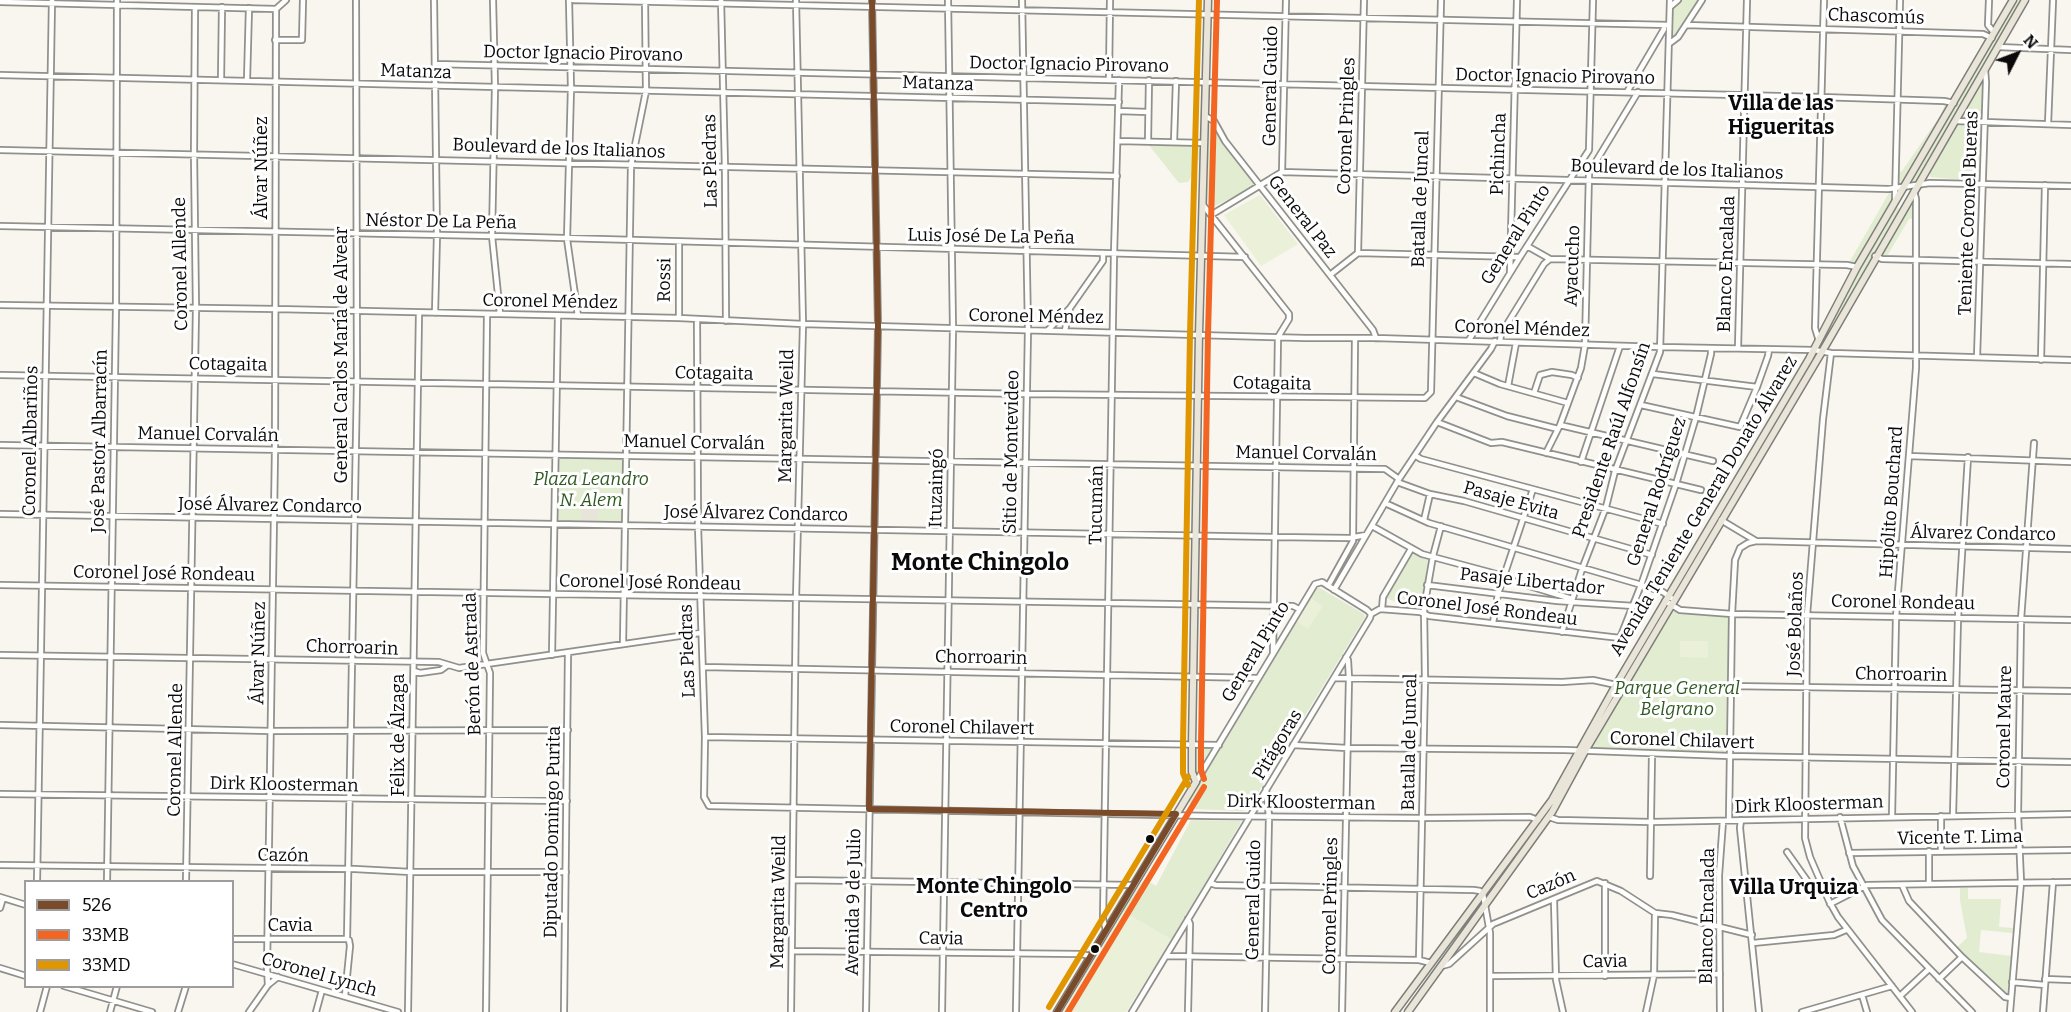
<!DOCTYPE html>
<meta charset="utf-8">
<style>
body{margin:0}
#map{position:relative;width:2071px;height:1012px;overflow:hidden;background:#f8f6ee;font-family:Bitter,serif}
canvas{display:block}
.legend{position:absolute;left:24px;top:880px;width:210px;height:108px;box-sizing:border-box;background:#fff;border:2px solid #9d9d9d;margin:0;padding:8px 10px;list-style:none;font-size:18px;color:#0a0a0a}
.legend li{display:flex;align-items:center;gap:12px;height:30px}
.legend b{width:30px;border:2px solid #9d9d9d}
.north{position:absolute;left:1987px;top:24px;width:60px;height:60px;-webkit-text-stroke:4px #fff;paint-order:stroke;rotate:48deg;font-size:16px;font-weight:700;line-height:24px;text-align:center;color:#0a0a0a}
.north::after{content:'';display:block;margin:auto;width:21px;height:27px;background:#0a0a0a;clip-path:polygon(50% 0,100% 100%,50% 72%,0 100%)}
</style>
<div id="map">
<canvas width="2071" height="1012"></canvas>
<ul class="legend">
<li><b style="height:8px;background:#7a4b2a"></b>526</li>
<li><b style="height:8px;background:#f26522"></b>33MB</li>
<li><b style="height:8px;background:#df9601"></b>33MD</li>
</ul>
<div class="north">N</div>
</div>
<script>
const g = document.querySelector('canvas').getContext('2d');
g.lineJoin = 'round';
function fillPath(path, color) {
  g.fillStyle = color;
  g.fill(path, 'evenodd');
}
function toPath(rows) {
  const path = new Path2D();
  for (const r of rows) {
    path.moveTo(r[0], r[1]);
    for (let i = 2; i < r.length; i += 2) path.lineTo(r[i], r[i + 1]);
  }
  return path;
}
function strokePath(path, color, width, dash) {
  g.strokeStyle = color;
  g.lineWidth = width;
  g.lineCap = dash ? 'butt' : 'round';
  g.setLineDash(dash || []);
  g.stroke(path);
}
function drawText(font, color, halo, rows, align = 'center') {
  g.font = font + ' Bitter,serif';
  g.lineWidth = 6;
  g.setLineDash([]);
  g.textBaseline = 'middle';
  g.strokeStyle = halo;
  g.fillStyle = color;
  for (const [text, x, y, turn = 0] of rows) {
    g.save();
    g.translate(x, y);
    g.rotate((+turn || 0) * Math.PI / 180);
    g.textAlign = isNaN(turn) ? turn : align;
    if (halo) g.strokeText(text, 0, 0);
    g.fillText(text, 0, 0);
    g.restore();
  }
}
fillPath(toPath([
 [1681,0,1699,0,1679,32,1674,36,1672,34,1672,10],
 [2016,0,2022,0,1917,181,1914,182,1913,179],
 [1982,82,1984,83,1983,117,1980,121,1964,119,1962,116],
 [1945,105,1948,107,1904,183,1899,185,1898,185,1897,172,1902,171,1940,116],
 [1210,124,1254,184,1253,187,1209,209,1207,206,1208,126],
 [1959,125,1981,126,1980,177,1977,181,1930,177,1930,172,1956,127],
 [1148,144,1199,147,1201,152,1195,171,1188,182,1179,183],
 [1889,193,1892,195,1893,200,1857,262,1849,263],
 [1910,205,1914,208,1914,218,1909,219,1887,256,1884,256,1881,252],
 [1898,207,1899,210,1823,343,1822,342,1861,268,1896,208],
 [556,455,626,455,625,526,555,524],
 [1411,553,1428,559,1421,609,1418,611,1386,598],
 [1318,587,1364,614,1365,617,1248,809,1242,811,1195,809,1192,807,1189,801,1190,799,1259,678],
 [1670,611,1730,616,1727,752,1588,749],
 [1192,744,1219,745,1196,782],
 [1191,820,1240,821,1241,822,1172,940,1122,911,1144,879,1156,886],
 [1960,888,1968,888,1968,899,2001,899,1999,927,2013,928,2013,933,1981,930,1979,952,2011,956,2007,996,2003,995,1957,947,1967,938,1960,900]
]), '#e1ecd0');
fillPath(toPath([
 [1260,195,1298,244,1261,266,1224,215],
 [1311,598,1323,606,1308,629,1296,621],
 [1680,641,1708,641,1708,658,1680,657],
 [1122,911,1172,940,1126,1012,1061,1012]
]), '#ebf0d9');
fillPath(toPath([
 [587,499,593,500,599,510,597,522,582,522,580,509]
]), '#e7e4da');
const minor = toPath([
 [434,0,437,235,435,313],
 [493,0,495,87,492,236,500,314],
 [569,0,571,88,567,239,578,316],
 [573,0,1669,25],
 [721,0,725,167,726,321],
 [1989,0,1988,25,1992,30,1995,31],
 [0,2,276,9,286,0],
 [1670,7,1678,0],
 [1686,25,1983,34,1992,38],
 [275,40,302,40,303,0],
 [1670,43,1678,37,1702,0],
 [1998,47,2071,50],
 [435,64,1821,97,1944,101,1954,103],
 [0,75,1119,102],
 [1109,79,1110,0],
 [221,80,222,7],
 [247,80,249,8],
 [1627,92,1664,29,1664,25],
 [1118,111,1148,112],
 [1205,116,1214,121,1225,141,1373,330,1376,338],
 [1955,121,2071,125],
 [2048,124,2053,0],
 [1118,141,1204,143],
 [1148,141,1149,80],
 [1174,142,1176,81],
 [0,150,1117,176],
 [1282,172,1888,189,1930,183,2071,186],
 [1282,172,1286,0],
 [1895,201,1900,0],
 [1203,205,1289,314,1289,319,1278,337,1273,653],
 [1211,215,1282,172],
 [0,226,492,236,1245,257],
 [1527,246,1550,259],
 [1358,253,1364,0],
 [1358,253,1520,257],
 [1875,256,1882,259,2071,264],
 [1510,273,1517,0],
 [1330,275,1358,253],
 [0,305,276,309,679,318,803,324,1305,338,1376,338,1661,347,1814,350,1831,353,2071,360],
 [1070,308,1103,261,1103,253],
 [679,318,679,242],
 [697,319,698,526,705,737,704,797,709,806,1211,816,1422,818,1530,817,1538,820],
 [1048,330,1070,308,1065,330],
 [1469,340,1520,257,1589,150,1593,0],
 [1819,341,1815,328,1824,0],
 [1500,342,1501,334,1544,264,1550,259,1847,265,1857,267],
 [1738,348,1747,0],
 [1831,353,1823,419,1807,615,1805,838,1810,857,1829,901,1838,917,1912,1012],
 [1977,357,1986,82,1985,70],
 [2041,360,2045,185],
 [1474,373,1500,384,1568,403],
 [1653,374,1757,387],
 [0,375,1027,394,1425,398,1431,392,1441,0],
 [1508,386,1516,343],
 [1534,393,1540,375,1552,372,1572,375,1578,378],
 [1456,397,1507,416,1558,429],
 [1641,405,1740,427,1757,387,1768,356,1769,350],
 [1437,422,1491,443,1502,442,1701,490],
 [1560,425,1713,461],
 [0,445,1385,469,1399,479],
 [1546,453,1560,425,1581,368,1585,345,1589,173,1638,92],
 [1416,456,1421,459,1663,524],
 [1909,456,2071,462],
 [1581,462,1620,346],
 [1397,482,1430,494,1464,501,1652,555],
 [1385,503,1429,523,1645,586,1663,592,1674,600],
 [0,514,1274,537,1349,538,1366,535],
 [1424,520,1430,494],
 [1721,520,1756,541,2071,549],
 [1372,526,1422,554,1504,576],
 [1503,578,1572,599],
 [0,585,1293,606,1299,609],
 [1427,585,1557,601,1634,606],
 [1328,586,1353,541,1355,338],
 [1334,590,1399,479,1437,422,1491,349,1495,341],
 [1665,601,1680,610,1732,614,2071,620],
 [1382,609,1383,597,1411,549],
 [1371,614,1380,609,1420,612,1429,616,1620,638,1641,585,1676,484,1696,417,1711,354,1711,348],
 [1493,623,1498,594,1533,489],
 [1562,632,1582,569,1606,507,1615,471,1660,352,1670,0],
 [623,644,631,165,646,91,645,0],
 [0,655,439,662,459,668,700,633],
 [552,655,558,316],
 [703,667,1258,678],
 [414,671,420,673,441,670,448,665],
 [1334,678,1562,682,1593,680,1616,685],
 [1730,686,2071,691],
 [0,725,271,731,568,730],
 [705,737,1219,745],
 [1293,745,1347,748,1565,750,1729,756,2071,762],
 [1196,782,1315,584,1322,582,1367,610,1371,614],
 [0,794,567,801],
 [1953,815,1958,618,1968,457],
 [1892,816,1896,617,1916,368,1916,199,1914,191],
 [1941,816,1941,851],
 [1549,817,1558,820,1651,822,2071,814],
 [1840,817,1853,866,1882,920,1972,1012],
 [1729,820,1732,614,1735,560,1740,548,1748,543,1756,541],
 [1741,820,1740,828,1759,1012],
 [1787,852,1811,886,1826,894],
 [1849,853,2071,850],
 [0,865,355,869,411,872,566,872],
 [1650,876,1652,754],
 [793,880,1133,885],
 [37,882,52,0],
 [107,882,116,308,117,0],
 [186,882,196,309,194,154,195,7],
 [1210,883,1216,885,1474,890,1480,891,1483,894,1490,933,1490,1012],
 [1929,884,1929,851],
 [1902,885,1909,901,1962,957,2005,997,2011,998],
 [0,897,26,905],
 [1554,900,1556,980,1563,1012],
 [1830,904,1867,885,2071,882],
 [0,908,3,898],
 [1106,930,1103,919,1114,254,1119,80],
 [232,939,347,939],
 [1753,943,1834,935,1846,930],
 [792,951,1081,954,1090,956],
 [1166,956,1419,960,1431,963],
 [1419,960,1425,679,1424,608,1433,556,1441,526],
 [232,964,398,1012],
 [1442,966,1449,964,1493,924,1597,881,1621,891,1655,913,1672,915,1752,935],
 [0,968,26,976],
 [1490,976,1720,974],
 [1605,976,1605,883],
 [1939,979,1962,957],
 [2045,979,2071,980],
 [2012,982,2045,985],
 [268,985,267,968,275,450,276,9],
 [64,986,152,1012],
 [1862,995,1867,1012],
 [345,996,350,946,349,940,347,939,357,382,356,0],
 [1900,996,1929,969],
 [40,1012,47,986],
 [110,1012,117,986],
 [178,1012,186,986],
 [249,1012,268,985,278,977],
 [316,1012,322,990],
 [408,1012,419,313],
 [486,1012,490,673,483,653,487,315],
 [564,1012,568,653],
 [791,1012,796,599,803,324,796,0],
 [866,1012,878,326,872,0],
 [942,1012,953,328,948,0],
 [1016,1012,1028,329,1022,0],
 [1132,1012,1370,618,1371,614],
 [1188,1012,1190,924,1188,919],
 [1265,1012,1269,816,1266,789],
 [1342,1012,1349,678,1348,660,1346,657],
 [1646,1012,1654,975,1655,913],
 [1720,1012,1719,875,1723,821],
 [1802,1012,1892,986],
 [2010,1012,2021,882,2018,814,2021,619,2034,443],
 [2043,1012,2053,882]
]);
const major = toPath([
 [1057,1012,1196,782,1192,772,1192,744,1199,334,1208,0],
 [1395,1012,1552,800,1616,685,1809,359,1857,267,2013,0],
 [1408,1012,1552,812,1585,751,1823,350,2025,0]
]);
strokePath(minor, '#91908d', 8);
strokePath(major, '#7e7e7a', 9);
strokePath(minor, '#fefefc', 4.5);
strokePath(major, '#e9e5d9', 6);
strokePath(toPath([
 [869,809,878,326,872,0],
 [869,809,1176,814],
 [1057,1012,1176,814]
]), '#7a4b2a', 6);
strokePath(toPath([
 [1204,779,1201,770,1201,744,1208,334,1217,0],
 [1068,1012,1204,787]
]), '#f26522', 6);
strokePath(toPath([
 [1188,785,1183,773,1183,744,1190,334,1199,0],
 [1049,1007,1188,777]
]), '#df9601', 6);
for (const [x, y, r, color] of [
 [1150,839,5,"#0a0a0a"],
 [1095,949,5,"#0a0a0a"]
]) {
  const dot = new Path2D();
  dot.arc(x, y, r, 0, 2 * Math.PI);
  g.fillStyle = color;
  g.fill(dot);
  strokePath(dot, '#fff', 2);
}
drawText('18px', '#0a0a0a', '#fff', [
 ["Chascomús",1876,17,2],
 ["Doctor Ignacio Pirovano",583,54,1],
 ["Doctor Ignacio Pirovano",1069,65,1],
 ["Matanza",416,72,2],
 ["Doctor Ignacio Pirovano",1555,77,1],
 ["Matanza",938,84,2],
 ["General Guido",1271,86,-89],
 ["Coronel Pringles",1347,126,-88],
 ["Boulevard de los Italianos",559,149,2],
 ["Pichincha",1499,154,-88],
 ["Las Piedras",711,161,-91],
 ["Álvar Núñez",262,168,-90],
 ["Boulevard de los Italianos",1677,170,2],
 ["Batalla de Juncal",1421,199,-88],
 ["Teniente Coronel Bueras",1969,213,-88],
 ["General Paz",1302,217,52],
 ["Néstor De La Peña",441,222,1],
 ["General Pinto",1516,235,-58],
 ["Luis José De La Peña",991,237,1],
 ["Coronel Allende",181,264,-91],
 ["Blanco Encalada",1727,264,-88],
 ["Ayacucho",1573,266,-88],
 ["Rossi",665,280,-89],
 ["Coronel Méndez",550,302,1],
 ["Coronel Méndez",1036,317,1],
 ["Coronel Méndez",1522,329,2],
 ["General Carlos María de Alvear",342,355,-90],
 ["Cotagaita",228,365,1],
 ["Cotagaita",714,374,1],
 ["Cotagaita",1272,384,1],
 ["Margarita Weild",787,416,-89],
 ["Manuel Corvalán",208,435,1],
 ["Presidente Raúl Alfonsín",1612,440,-71],
 ["Coronel Albariños",31,441,-89],
 ["José Pastor Albarracín",100,441,-89],
 ["Manuel Corvalán",694,443,1],
 ["Sitio de Montevideo",1012,452,-89],
 ["Manuel Corvalán",1306,454,1],
 ["Ituzaingó",937,488,-89],
 ["General Rodríguez",1657,492,-72],
 ["Pasaje Evita",1511,501,16],
 ["Hipólito Bouchard",1892,502,-86],
 ["Tucumán",1097,505,-89],
 ["José Álvarez Condarco",270,506,1],
 ["Avenida Teniente General Donato Álvarez",1704,506,-59],
 ["José Álvarez Condarco",756,514,1],
 ["Álvarez Condarco",1983,534,1],
 ["Coronel José Rondeau",164,574,1],
 ["Pasaje Libertador",1532,582,6],
 ["Coronel José Rondeau",650,583,1],
 ["Coronel Rondeau",1903,603,1],
 ["Coronel José Rondeau",1487,609,7],
 ["José Bolaños",1796,624,-88],
 ["Chorroarin",352,648,2],
 ["Las Piedras",688,651,-92],
 ["General Pinto",1256,652,-59],
 ["Álvar Núñez",259,653,-89],
 ["Chorroarin",981,658,1],
 ["Berón de Astrada",473,664,-92],
 ["Chorroarin",1901,675,1],
 ["Coronel Maure",2005,727,-89],
 ["Coronel Chilavert",962,728,1],
 ["Félix de Álzaga",399,735,-90],
 ["Coronel Chilavert",1682,741,2],
 ["Batalla de Juncal",1410,742,-89],
 ["Pitágoras",1278,745,-59],
 ["Coronel Allende",176,750,-89],
 ["Dirk Kloosterman",284,785,1],
 ["Dirk Kloosterman",1301,803,1],
 ["Dirk Kloosterman",1809,805,-2],
 ["Diputado Domingo Purita",553,832,-89],
 ["Vicente T. Lima",1960,838,-1],
 ["Cazón",283,856,1],
 ["Cazón",1551,885,-23],
 ["General Guido",1254,900,-89],
 ["Margarita Weild",779,902,-89],
 ["Avenida 9 de Julio",854,902,-89],
 ["Coronel Pringles",1331,906,-89],
 ["Blanco Encalada",1708,916,-89],
 ["Cavia",290,926],
 ["Cavia",941,939,1],
 ["Cavia",1605,962,-1],
 ["Coronel Lynch",319,975,16]
]);
drawText('italic 18px', '#305922', '#fff', [
 ["Plaza Leandro",591,480],
 ["N. Alem",591,501],
 ["Parque General",1677,689],
 ["Belgrano",1677,710]
]);
drawText('bold 21px', '#0a0a0a', '#fff', [
 ["Villa de las",1781,104],
 ["Higueritas",1781,128],
 ["Monte Chingolo",994,887],
 ["Centro",994,911],
 ["Villa Urquiza",1794,888]
]);
drawText('bold 24px', '#0a0a0a', '#fff', [
 ["Monte Chingolo",980,563]
]);
</script>
